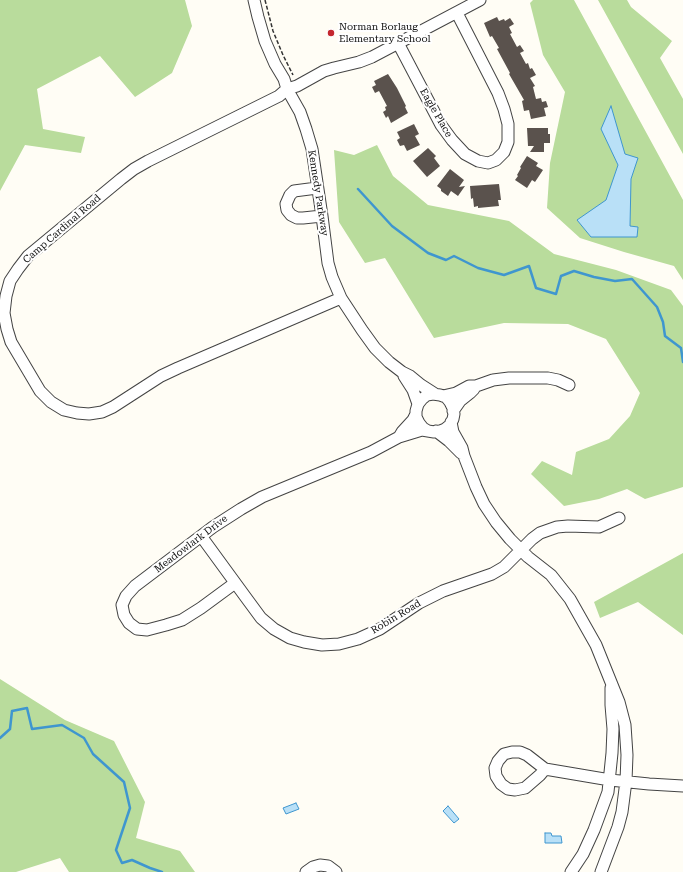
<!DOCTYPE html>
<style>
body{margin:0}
canvas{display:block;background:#fffdf5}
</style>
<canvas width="683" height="872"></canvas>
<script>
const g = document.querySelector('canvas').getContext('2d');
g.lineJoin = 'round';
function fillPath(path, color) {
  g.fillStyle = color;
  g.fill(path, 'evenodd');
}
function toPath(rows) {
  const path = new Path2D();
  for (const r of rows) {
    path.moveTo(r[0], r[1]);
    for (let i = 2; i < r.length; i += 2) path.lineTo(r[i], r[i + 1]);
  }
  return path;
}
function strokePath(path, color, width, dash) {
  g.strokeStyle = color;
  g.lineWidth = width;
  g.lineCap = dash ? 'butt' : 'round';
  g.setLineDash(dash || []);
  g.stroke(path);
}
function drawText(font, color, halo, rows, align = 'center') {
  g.font = font + ' "Roboto Serif",serif';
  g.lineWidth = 4;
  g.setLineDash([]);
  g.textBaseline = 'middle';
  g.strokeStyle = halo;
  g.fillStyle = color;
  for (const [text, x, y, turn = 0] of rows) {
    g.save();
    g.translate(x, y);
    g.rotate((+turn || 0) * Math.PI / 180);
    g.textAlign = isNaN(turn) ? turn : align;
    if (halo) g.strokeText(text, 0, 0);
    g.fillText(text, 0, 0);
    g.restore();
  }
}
fillPath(toPath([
 [0,0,185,0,192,26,172,73,135,97,100,56,37,89,43,129,85,137,81,153,25,145,0,191],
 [533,0,574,0,683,200,683,280,674,266,624,252,580,238,547,208,550,163,565,92,543,55,530,3],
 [598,0,627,0,631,7,672,41,660,58,683,99,683,154],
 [377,145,393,176,428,205,509,221,554,254,616,270,671,290,683,306,683,487,645,499,627,489,599,499,564,506,531,474,542,461,572,475,576,452,609,439,630,416,640,393,606,339,568,324,504,323,434,338,385,258,365,263,339,222,334,150,354,155],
 [683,553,683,635,638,602,600,618,594,602],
 [0,679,65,720,114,741,145,802,136,838,180,851,195,872,69,872,60,858,16,872,0,872]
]), '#b9dc9c');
const water = toPath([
 [611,106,625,154,638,158,631,179,630,226,638,227,637,237,591,237,577,220,606,200,618,165,601,129,611,106],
 [296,803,299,809,286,814,283,808,296,803],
 [448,806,459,819,454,823,443,811,448,806],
 [545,833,551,833,552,836,561,836,562,843,545,843,545,833]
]);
fillPath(water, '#b9e0f7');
strokePath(water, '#3f96cf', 1);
strokePath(toPath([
 [358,189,392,226,428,253,446,260,454,256,478,268,504,275,529,266,536,288,556,294,561,276,574,271,594,277,615,281,632,279,657,307,663,322,665,336,681,348,683,362],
 [0,738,10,729,12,711,27,708,32,729,62,725,84,738,93,754,124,782,130,808,116,850,122,863,132,860,150,868,162,872]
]), '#3f96cf', 2.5);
fillPath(toPath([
 [497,17,499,21,504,19,505,21,510,18,514,24,509,27,512,33,510,34,517,47,520,45,524,51,520,53,526,64,528,63,530,69,532,68,536,75,530,78,535,86,533,87,536,99,541,98,542,102,546,101,548,107,544,108,546,116,531,119,529,110,524,111,522,101,524,100,509,74,510,73,497,49,499,48,492,36,490,37,484,23],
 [388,74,397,88,406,106,405,107,408,113,391,123,388,116,386,118,383,112,386,110,385,107,387,106,379,91,375,93,372,87,376,85,374,81],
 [414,124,419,134,415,136,420,145,407,151,404,145,400,146,397,140,400,138,397,132],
 [527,128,548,128,548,134,550,134,550,143,544,143,544,152,530,152,534,146,528,146],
 [428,148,436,156,434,158,440,166,427,177,413,161],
 [527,156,538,163,536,166,543,170,535,182,532,180,527,188,515,180,518,176,517,175,521,168,520,167],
 [450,169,464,180,459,187,465,186,458,196,451,191,448,196,441,191,441,189,437,186],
 [499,184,501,200,498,200,499,206,478,208,478,206,474,207,473,198,471,199,470,186]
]), '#5a524d');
const minor = toPath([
 [254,0,258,17,265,41,275,64,284,79,287,89,300,112,306,129,312,149,322,216,328,263,332,277,341,298,362,330,375,348,389,362,402,372,410,376,421,385,435,394],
 [398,43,441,125,452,140,465,154,478,161,488,163,496,160,504,152,508,142,508,124,504,109,498,93,457,13],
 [317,188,294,191,290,195,286,204,287,210,291,215,297,218,303,218,322,216],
 [341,298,178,368,161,376,113,407,102,412,89,414,77,413,64,410,51,402,40,391,11,342,7,329,4,313,6,296,10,281,18,269,28,256,121,179,134,169,148,161,279,96,287,89,297,86,324,71,334,68,359,62,372,57,480,0],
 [404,376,413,390,418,404],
 [443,396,456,393,469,386,476,386,493,380,509,378,548,378,558,380,569,385],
 [453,411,460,401,470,393,474,389],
 [451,422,453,432,462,448,464,456,476,487,484,504,496,522,510,539,528,557,551,575,570,599,596,645,619,702,625,725,627,755,626,781,622,812,618,827,601,872],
 [436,431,449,441,461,453],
 [399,437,402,432,413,420,416,414],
 [201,536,247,599,261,618,274,629,290,638,304,642,322,645,339,644,358,639,380,629,419,603,443,591,492,574,504,567,532,539,540,533,557,527,568,526,599,527,619,518],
 [235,583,201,608,182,620,166,625,147,630,137,629,129,623,124,615,122,605,126,596,135,586,213,527,241,509,262,497,371,452,399,437,422,430,434,432,440,431,445,429,450,425,453,419,454,414,453,408,450,402,446,397,440,395,433,394,427,395,422,399,418,404,416,411,416,417,419,423,423,428,428,431],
 [545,769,540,775,525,788,515,790,508,789,501,784,496,776,495,768,498,761,504,754,512,752,520,752,527,755,545,769,610,780,649,784,683,786],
 [306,872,313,867,320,865,328,866,336,872],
 [571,872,583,854,594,830,608,792,612,753,613,729,611,705,611,688]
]);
strokePath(minor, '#444', 13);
strokePath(toPath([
 [265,0,273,31,283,55,293,75]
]), '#333', 1.5, [4, 2]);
strokePath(minor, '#fff', 11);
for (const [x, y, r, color] of [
 [331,33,4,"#c4262e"]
]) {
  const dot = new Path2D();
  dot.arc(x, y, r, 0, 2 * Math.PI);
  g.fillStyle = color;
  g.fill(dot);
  strokePath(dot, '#fff', 1.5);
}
drawText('10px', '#111', '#fff', [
 ["Norman Borlaug",339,27],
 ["Elementary School",339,39]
], 'left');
drawText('10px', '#111', '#fff', [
 ["Eagle Place",436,113,60],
 ["Kennedy Parkway",318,193,81],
 ["Camp Cardinal Road",62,229,-41],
 ["Meadowlark Drive",191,544,-37],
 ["Robin Road",396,617,-31]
]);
</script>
